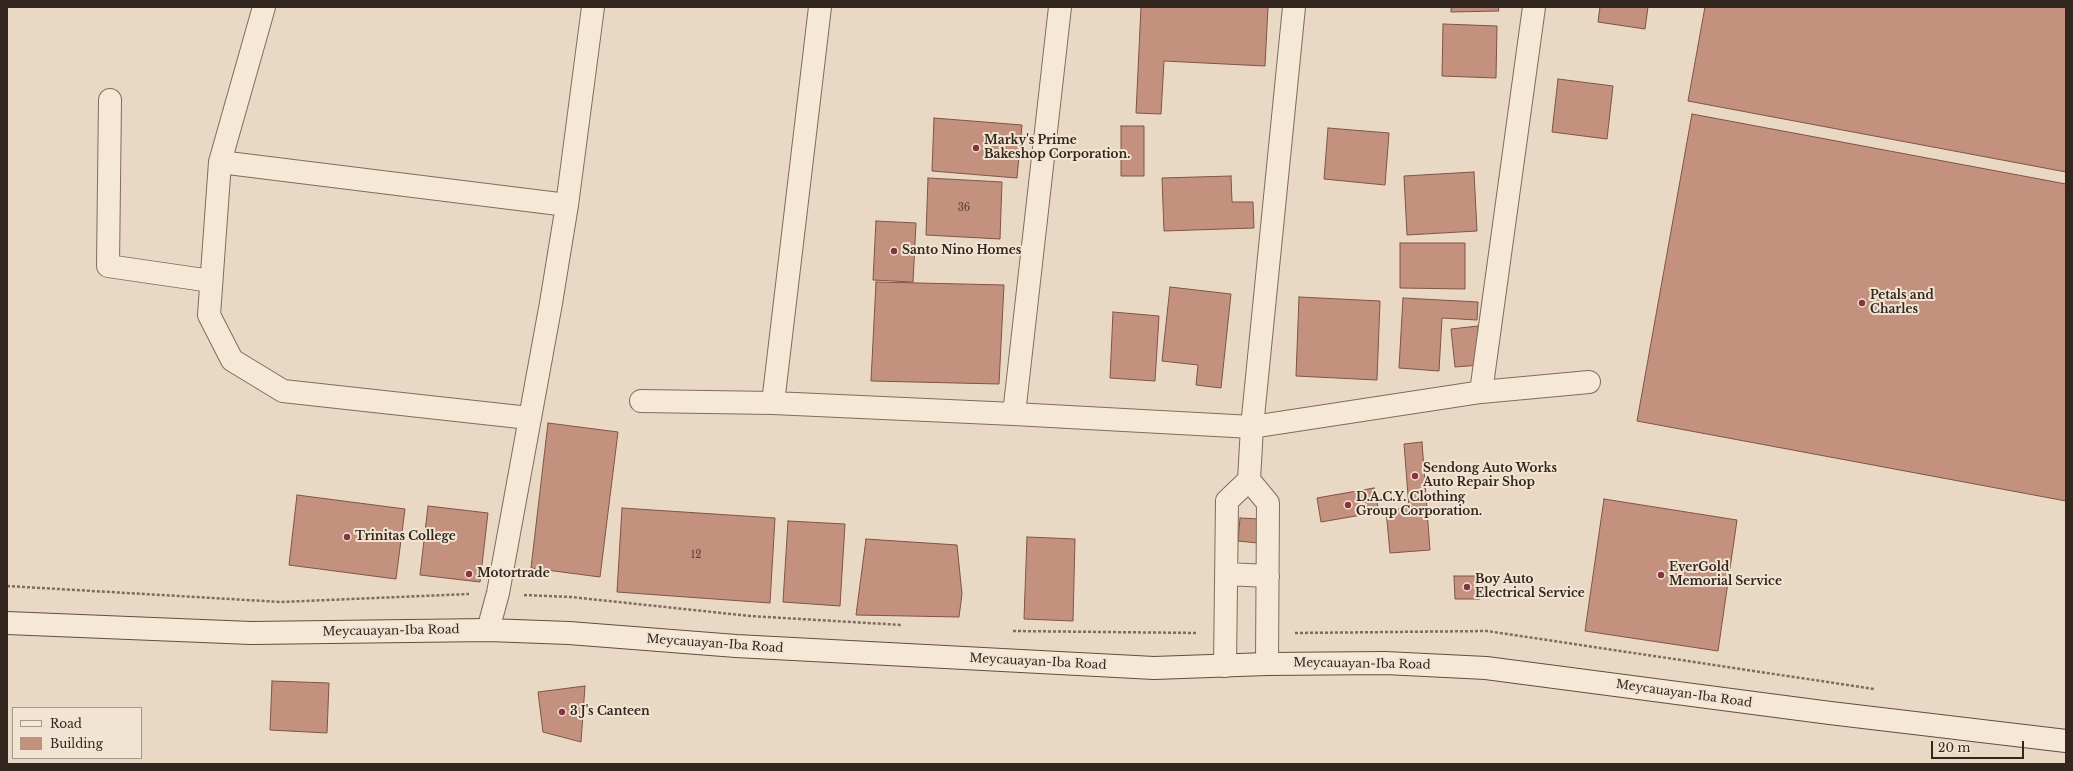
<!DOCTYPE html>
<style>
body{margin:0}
#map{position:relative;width:2073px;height:771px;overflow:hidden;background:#e9d9c4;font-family:"Libre Baskerville",serif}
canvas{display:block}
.frame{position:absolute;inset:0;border:8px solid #33261f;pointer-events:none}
.legend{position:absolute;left:12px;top:707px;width:130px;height:52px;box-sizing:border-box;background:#f1e4d2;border:1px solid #a5988a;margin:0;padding:5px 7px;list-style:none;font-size:12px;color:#33261f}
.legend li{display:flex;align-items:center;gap:8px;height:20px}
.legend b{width:20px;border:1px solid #a5988a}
.scale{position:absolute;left:1931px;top:741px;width:93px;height:18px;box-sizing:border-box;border:2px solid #33261f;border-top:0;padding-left:5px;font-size:12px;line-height:14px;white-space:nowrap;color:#33261f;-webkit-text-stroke:3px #f1e4d2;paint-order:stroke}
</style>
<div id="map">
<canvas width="2073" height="771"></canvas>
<div class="frame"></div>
<ul class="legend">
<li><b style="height:5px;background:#f5e8d6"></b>Road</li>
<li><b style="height:11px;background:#c3917e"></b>Building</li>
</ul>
<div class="scale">20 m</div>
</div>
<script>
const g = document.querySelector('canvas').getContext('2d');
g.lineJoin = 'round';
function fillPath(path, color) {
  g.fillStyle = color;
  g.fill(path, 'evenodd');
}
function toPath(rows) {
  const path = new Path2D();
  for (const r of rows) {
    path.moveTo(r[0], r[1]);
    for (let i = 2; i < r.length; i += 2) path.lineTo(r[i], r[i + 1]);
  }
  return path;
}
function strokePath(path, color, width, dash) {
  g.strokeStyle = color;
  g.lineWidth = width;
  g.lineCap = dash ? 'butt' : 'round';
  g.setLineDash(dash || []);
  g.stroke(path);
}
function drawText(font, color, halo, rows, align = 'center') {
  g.font = font + ' "Libre Baskerville",serif';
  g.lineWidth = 4;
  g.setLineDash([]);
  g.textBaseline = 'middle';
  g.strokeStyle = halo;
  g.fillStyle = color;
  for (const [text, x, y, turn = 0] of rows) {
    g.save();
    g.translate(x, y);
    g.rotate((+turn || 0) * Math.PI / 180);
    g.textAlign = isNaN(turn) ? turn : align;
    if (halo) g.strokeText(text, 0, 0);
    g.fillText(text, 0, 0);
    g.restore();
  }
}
const building = toPath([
 [1141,7,1268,7,1265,66,1164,61,1161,114,1136,113,1141,7],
 [1451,7,1498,7,1499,11,1451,12,1451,7],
 [1600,7,1648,7,1645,29,1598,22,1600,7],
 [1705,7,2066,7,2066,172,1688,101,1705,7],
 [1443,24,1497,26,1496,78,1442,76,1443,24],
 [1558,79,1613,86,1607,139,1552,132,1558,79],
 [1692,114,2066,184,2066,501,1637,421,1692,114],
 [934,118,1022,125,1017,178,932,171,934,118],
 [1121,126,1144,126,1144,176,1121,176,1121,126],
 [1328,128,1389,133,1385,185,1324,179,1328,128],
 [1474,172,1477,231,1407,235,1404,176,1474,172],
 [1231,176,1232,202,1253,202,1254,228,1164,231,1162,178,1231,176],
 [928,178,1002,182,1000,239,926,235,928,178],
 [876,221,916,223,913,282,873,280,876,221],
 [1400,243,1465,243,1465,289,1400,288,1400,243],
 [876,282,1004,285,999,384,871,381,876,282],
 [1170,287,1231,294,1221,388,1196,385,1198,365,1162,361,1170,287],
 [1299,297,1380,301,1377,380,1296,376,1299,297],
 [1403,298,1478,302,1477,320,1442,318,1439,371,1399,368,1403,298],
 [1113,312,1159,316,1155,381,1110,378,1113,312],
 [1478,326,1481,365,1455,367,1451,329,1478,326],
 [548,423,618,432,600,577,531,568,548,423],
 [1422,442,1430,550,1390,553,1386,510,1409,508,1404,444,1422,442],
 [1374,488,1379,512,1321,522,1317,498,1374,488],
 [297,495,405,509,396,579,289,565,297,495],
 [1604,499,1737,520,1718,651,1585,631,1604,499],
 [428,506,488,513,480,582,420,575,428,506],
 [622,508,775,518,770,603,617,592,622,508],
 [1240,518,1259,519,1258,543,1238,541,1240,518],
 [788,521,845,524,840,606,783,602,788,521],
 [1027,537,1075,539,1073,621,1024,619,1027,537],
 [866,539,957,545,962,594,959,617,856,615,866,539],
 [1454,576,1480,576,1480,599,1455,599,1454,576],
 [272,681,329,683,327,733,270,730,272,681],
 [585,686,581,742,543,732,538,692,585,686]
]);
fillPath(building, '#c3917e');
strokePath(building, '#7e5445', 1);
const minor = toPath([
 [264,7,220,162,209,315,232,360,283,391,529,418],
 [110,100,108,266,211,281],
 [220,162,567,205],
 [1481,392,1534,7],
 [641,401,773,403,1014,414,1252,427,1481,392,1589,382],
 [773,403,820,7],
 [1014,414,1060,7],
 [1227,574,1268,576],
 [488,630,498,593,551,303,567,205,593,7],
 [1267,664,1268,503,1249,480,1252,427,1294,7],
 [1225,666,1227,501,1249,480]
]);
const secondary = toPath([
 [7,623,251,633,488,630,569,633,736,646,1154,668,1267,664,1385,663,1486,668,1830,713,2066,741]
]);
strokePath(minor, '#816b5c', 24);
strokePath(secondary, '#634d3f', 24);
strokePath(toPath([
 [7,586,281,602,469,594],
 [524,595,571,597,750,616,902,625],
 [1013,631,1198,633],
 [1295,633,1487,631,1874,689]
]), '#816b5c', 2.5, [3, 2]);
strokePath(minor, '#f5e8d6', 22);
strokePath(secondary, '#f5e8d6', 22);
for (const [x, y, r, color] of [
 [976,148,4,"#8a333f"],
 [894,251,4,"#8a333f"],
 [1862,303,4,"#8a333f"],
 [1415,476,4,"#8a333f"],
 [1348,505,4,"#8a333f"],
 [347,537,4,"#8a333f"],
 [469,574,4,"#8a333f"],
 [1661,575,4,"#8a333f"],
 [1467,587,4,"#8a333f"],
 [562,712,4,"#8a333f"]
]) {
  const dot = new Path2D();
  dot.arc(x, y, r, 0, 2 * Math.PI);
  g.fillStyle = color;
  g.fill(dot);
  strokePath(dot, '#f1e4d2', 1.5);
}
drawText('10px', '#574137', null, [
 ["36",964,208],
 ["12",696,555]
]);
drawText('bold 12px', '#33261f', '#f1e4d2', [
 ["Marky's Prime",984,141],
 ["Bakeshop Corporation.",984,155],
 ["Santo Nino Homes",902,251],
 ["Petals and",1870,296],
 ["Charles",1870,310],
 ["Sendong Auto Works",1423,469],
 ["Auto Repair Shop",1423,483],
 ["D.A.C.Y. Clothing",1356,498],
 ["Group Corporation.",1356,512],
 ["Trinitas College",355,537],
 ["EverGold",1669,568],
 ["Memorial Service",1669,582],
 ["Motortrade",477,574],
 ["Boy Auto",1475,580],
 ["Electrical Service",1475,594],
 ["3 J's Canteen",570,712]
], 'left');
drawText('12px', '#33261f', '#f1e4d2', [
 ["Meycauayan-Iba Road",391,631,-1],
 ["Meycauayan-Iba Road",715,644,4],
 ["Meycauayan-Iba Road",1038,662,3],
 ["Meycauayan-Iba Road",1362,664,1],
 ["Meycauayan-Iba Road",1684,694,8]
]);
</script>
